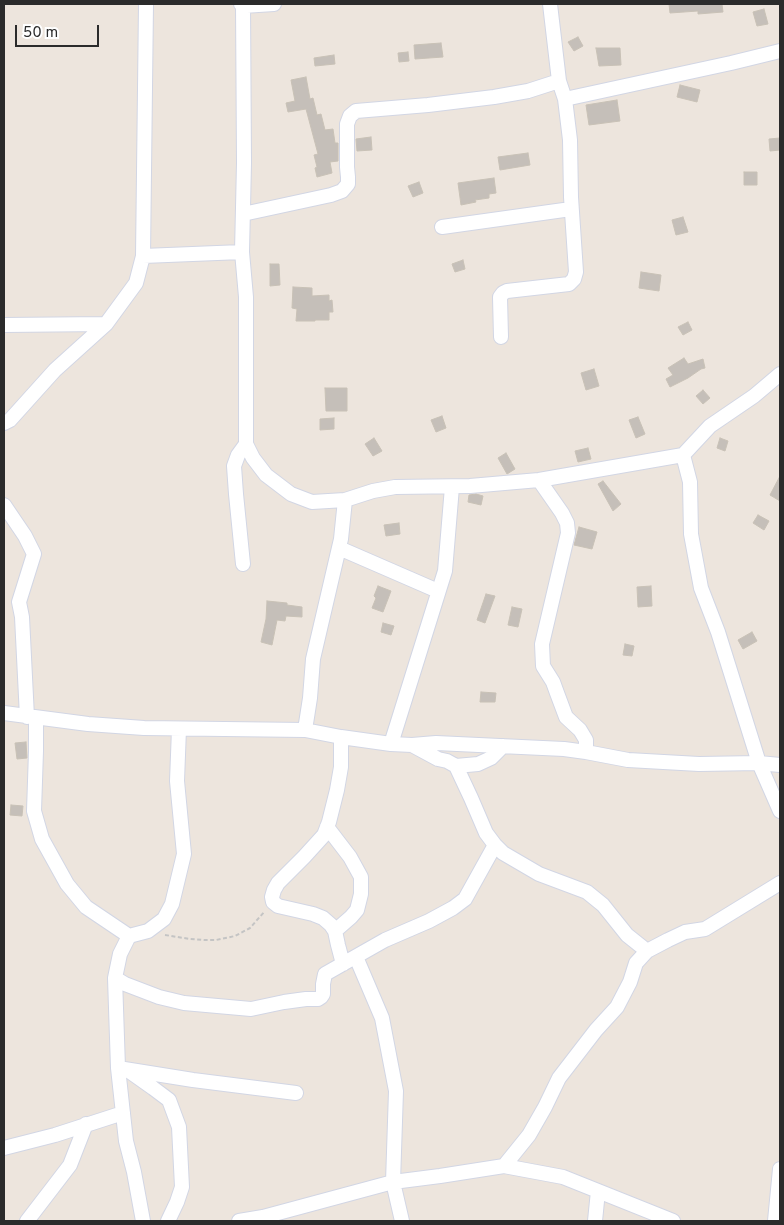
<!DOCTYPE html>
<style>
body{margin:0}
#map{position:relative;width:784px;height:1225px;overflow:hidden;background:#ede5dd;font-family:Overpass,sans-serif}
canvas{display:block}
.frame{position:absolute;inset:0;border:5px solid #2b2b2b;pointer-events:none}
.scale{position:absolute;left:15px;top:25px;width:84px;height:22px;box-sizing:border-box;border:2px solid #2b2b2b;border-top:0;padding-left:6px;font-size:15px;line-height:18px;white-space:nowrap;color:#2b2b2b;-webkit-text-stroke:4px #fff;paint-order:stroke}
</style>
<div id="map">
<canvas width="784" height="1225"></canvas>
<div class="frame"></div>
<div class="scale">50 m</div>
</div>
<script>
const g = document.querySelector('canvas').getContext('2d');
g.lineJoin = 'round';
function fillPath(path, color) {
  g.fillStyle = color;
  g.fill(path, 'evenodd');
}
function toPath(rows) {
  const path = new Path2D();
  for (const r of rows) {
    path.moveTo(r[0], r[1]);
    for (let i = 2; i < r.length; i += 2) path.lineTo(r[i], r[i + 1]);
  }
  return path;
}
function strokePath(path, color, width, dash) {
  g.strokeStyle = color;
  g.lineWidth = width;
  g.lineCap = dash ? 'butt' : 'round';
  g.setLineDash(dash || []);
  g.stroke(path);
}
const building = toPath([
 [669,4,722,4,723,12,698,14,698,11,670,13,669,4],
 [764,9,768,24,757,26,753,12,764,9],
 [578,37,583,46,574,51,568,42,578,37],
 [441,43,443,57,415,59,414,45,441,43],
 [596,48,620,48,621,65,599,66,596,48],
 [408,52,409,61,399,62,398,53,408,52],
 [334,55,335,64,315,66,314,58,334,55],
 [306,77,310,99,313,98,317,115,321,114,325,130,333,129,335,143,338,143,338,161,330,162,332,173,317,177,315,168,317,167,314,155,318,154,306,109,288,112,286,103,295,101,291,80,306,77],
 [680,85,700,90,697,102,677,97,680,85],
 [617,100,620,121,589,125,586,105,617,100],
 [371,137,372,150,357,151,356,139,371,137],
 [780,138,780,150,770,151,769,139,780,138],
 [528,153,530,165,500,170,498,157,528,153],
 [744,172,757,172,757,185,744,185,744,172],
 [494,178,496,193,489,194,489,198,475,200,476,202,461,205,458,183,494,178],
 [419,182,423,193,413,197,408,186,419,182],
 [683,217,688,232,676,235,672,220,683,217],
 [463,260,465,269,455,272,452,264,463,260],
 [270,264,279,264,280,285,270,286,270,264],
 [641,272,661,275,659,291,639,288,641,272],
 [293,287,312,288,312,296,329,295,329,301,332,300,333,312,329,312,329,320,315,320,315,321,296,321,297,309,292,308,293,287],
 [688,322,692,330,683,335,678,327,688,322],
 [684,358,688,364,703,359,705,368,701,369,688,378,670,387,666,379,673,375,668,368,684,358],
 [594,369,599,386,586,390,581,373,594,369],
 [325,388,347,388,347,411,326,411,325,388],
 [703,390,710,398,703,404,696,396,703,390],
 [442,416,446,428,436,432,431,420,442,416],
 [638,417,645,434,636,438,629,420,638,417],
 [334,418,334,429,320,430,320,419,334,418],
 [374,438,382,451,373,456,365,444,374,438],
 [720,438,728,441,725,451,717,448,720,438],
 [588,448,591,459,578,462,575,451,588,448],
 [506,453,515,469,507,474,498,458,506,453],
 [780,476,780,501,770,495,780,476],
 [603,481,621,504,613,511,598,484,603,481],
 [476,494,483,496,481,505,468,502,469,495,476,494],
 [758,515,769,521,764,530,753,523,758,515],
 [399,523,400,534,386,536,384,525,399,523],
 [579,527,597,532,592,549,574,545,579,527],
 [378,586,391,591,383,612,372,608,376,598,374,596,378,586],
 [651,586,652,606,638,607,637,587,651,586],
 [486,594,495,596,485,623,477,620,486,594],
 [267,601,287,603,287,605,302,607,302,617,286,616,285,621,277,620,272,645,261,642,266,619,267,601],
 [512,607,522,609,518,627,508,625,512,607],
 [383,623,394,626,391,635,381,632,383,623],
 [752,632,757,641,743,649,738,640,752,632],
 [625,644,634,646,632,656,623,655,625,644],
 [481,692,496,693,495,702,480,702,481,692],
 [26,742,27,758,17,759,15,743,26,742],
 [11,805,23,806,22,816,10,815,11,805]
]);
fillPath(building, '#c5bfb9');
strokePath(building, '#c8c1b6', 1);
const minor = toPath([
 [146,4,143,256,242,252],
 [241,4,243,6,274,4],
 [243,4,244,163,242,252,246,297,246,444,253,458,266,475,291,494,312,502,345,500,373,491,395,487,470,486,539,480,683,455,710,426,754,396,780,374],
 [565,99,731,63,780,51],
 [243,214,331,195,342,191,348,184,348,177,347,167,347,124,350,116,356,111,428,105,494,97,528,91,559,81],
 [442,227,571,209],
 [4,325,106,324],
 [501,337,500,297,503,293,507,291,569,284,574,279,576,272,571,197,570,140,565,99,559,81,550,4],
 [4,423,10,420,55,370,106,324,136,283,143,256],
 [683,455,690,482,691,534,701,588,718,632,759,763,780,811],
 [539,480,562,513,567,523,568,533,542,644,543,666,553,682,557,693,566,717,580,730,586,740,586,752],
 [4,505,25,536,34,554,19,602,22,617,27,717],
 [339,548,438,591],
 [243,564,236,494,234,466,238,455,246,444],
 [4,713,88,724,144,728,305,730,341,737,391,744,412,745,438,759,447,761,456,766,471,798,486,833,495,845,503,853,539,874,587,892,603,905,627,935,647,951],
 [36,718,36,751,34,811,42,839,67,884,86,907,129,936],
 [305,730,310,698,313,659,341,539,345,500],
 [341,737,341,767,337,790,329,822,324,835,304,857,278,883,274,890,272,897,273,902,278,906,313,914,323,918,331,925,335,931,338,945,343,964],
 [391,744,445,571,452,487],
 [412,745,436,743,564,749,586,752,628,760,699,764,759,763,780,765],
 [456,766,478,764,491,758,503,746],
 [327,827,350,857,361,877,361,894,357,910,351,917,335,931],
 [356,957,382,1018,396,1091,393,1182,402,1221],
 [115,978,125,984,159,997,184,1003,251,1009,284,1002,306,999,318,999,321,997,323,994,323,984,325,974,385,940,429,921,453,908,465,899,495,845],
 [118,1068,193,1080,296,1093],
 [129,1071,153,1088,169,1100,179,1127,182,1187,177,1202,168,1221],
 [4,1148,55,1135,123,1113],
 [504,1166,529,1135,545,1107,559,1078,596,1030,617,1007,630,982,636,963,647,951,668,940,685,932,705,929,780,883],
 [27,1221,70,1165,86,1124],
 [143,1221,134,1172,126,1141,118,1068,115,978,120,954,129,936,148,931,164,919,172,904,184,854,177,781,179,729],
 [239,1221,263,1217,393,1182,440,1176,504,1166,563,1177,673,1221],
 [595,1221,598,1191],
 [775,1221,780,1169]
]);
strokePath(minor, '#d2d6e4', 16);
strokePath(toPath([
 [165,935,190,939,205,940,216,940,235,936,250,928,265,911]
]), '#c4c4c4', 2, [4, 2.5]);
strokePath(minor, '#fff', 14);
</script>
